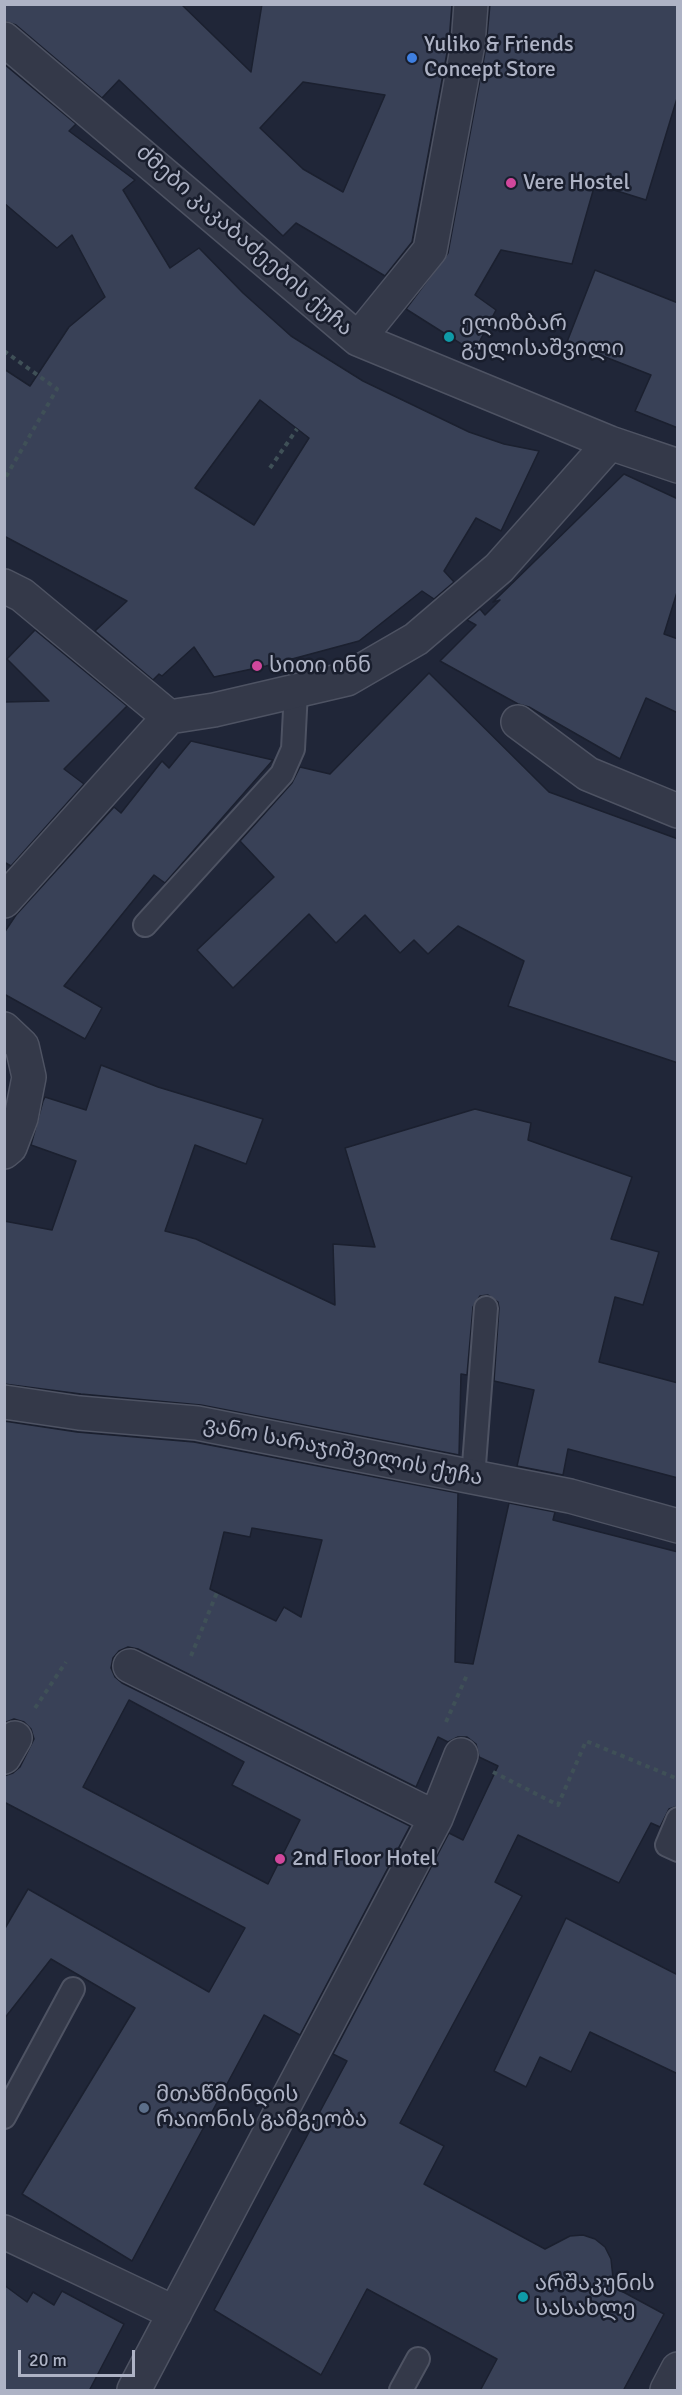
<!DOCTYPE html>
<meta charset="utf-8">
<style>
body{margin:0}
#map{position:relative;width:682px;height:2395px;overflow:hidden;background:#202638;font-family:Signika,sans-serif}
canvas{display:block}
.frame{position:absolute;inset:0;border:6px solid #aeb3c5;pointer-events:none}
.scale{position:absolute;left:18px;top:2350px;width:117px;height:27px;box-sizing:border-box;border:3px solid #aeb3c5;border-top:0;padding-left:8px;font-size:18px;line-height:21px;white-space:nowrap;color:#aeb3c5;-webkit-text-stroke:4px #191e2d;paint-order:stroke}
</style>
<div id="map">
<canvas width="682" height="2395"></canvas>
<div class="frame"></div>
<div class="scale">20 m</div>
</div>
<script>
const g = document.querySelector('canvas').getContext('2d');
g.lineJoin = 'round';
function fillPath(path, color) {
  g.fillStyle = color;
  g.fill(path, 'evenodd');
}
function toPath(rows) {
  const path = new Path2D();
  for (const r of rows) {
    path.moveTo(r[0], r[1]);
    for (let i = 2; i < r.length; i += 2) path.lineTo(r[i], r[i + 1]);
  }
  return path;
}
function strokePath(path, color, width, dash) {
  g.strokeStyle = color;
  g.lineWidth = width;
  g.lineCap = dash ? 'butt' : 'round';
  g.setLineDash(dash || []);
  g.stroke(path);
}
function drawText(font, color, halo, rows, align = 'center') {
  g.font = font + ' Signika,"Noto Sans Georgian",sans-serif';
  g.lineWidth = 5;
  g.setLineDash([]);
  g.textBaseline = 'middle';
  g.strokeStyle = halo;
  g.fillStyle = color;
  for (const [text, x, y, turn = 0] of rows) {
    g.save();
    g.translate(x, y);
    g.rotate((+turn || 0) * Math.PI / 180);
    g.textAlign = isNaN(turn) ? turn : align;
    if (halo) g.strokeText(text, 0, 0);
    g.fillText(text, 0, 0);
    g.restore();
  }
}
const building = toPath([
 [4,4,181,4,251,72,262,4,452,4,449,42,412,242,385,276,296,223,283,236,119,80,102,98,16,25,4,21,4,4],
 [303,82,385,95,343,192,303,169,260,128,303,82],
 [490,4,678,4,678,95,646,200,595,184,572,264,501,250,475,295,496,310,474,352,406,309,448,253,486,47,490,4],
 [4,64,76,124,69,131,135,180,123,190,170,268,199,248,243,293,291,336,363,381,469,432,504,444,539,451,501,531,476,518,444,571,454,582,434,599,422,591,359,641,266,666,214,677,194,647,162,676,159,674,153,680,95,631,127,601,4,536,4,369,30,386,69,327,105,297,72,235,57,248,4,203,4,64],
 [260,400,309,438,254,525,195,488,260,400],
 [595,270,678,303,678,428,635,411,651,375,567,342,595,270],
 [624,474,678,499,678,589,664,634,678,639,678,713,646,698,620,759,529,707,518,704,440,661,476,625,467,620,480,609,485,615,500,600,493,602,624,474],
 [35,630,127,706,64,769,84,784,11,866,4,862,4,702,49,701,7,659,35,630],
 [429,673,549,792,678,839,678,1063,508,1006,524,961,458,926,428,954,414,940,400,953,365,915,336,943,309,914,233,988,197,950,274,877,240,841,292,783,300,767,330,774,429,673],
 [191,741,273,760,165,883,154,875,64,986,102,1008,85,1039,4,994,4,933,16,915,114,807,121,813,162,761,169,768,191,741],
 [101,1065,158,1087,263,1119,246,1164,195,1145,165,1231,196,1239,335,1305,333,1244,375,1247,345,1148,475,1109,531,1123,528,1140,632,1177,611,1239,659,1252,643,1305,615,1297,599,1362,678,1383,678,1478,568,1449,563,1475,517,1466,534,1390,494,1381,499,1308,498,1302,488,1295,480,1296,473,1307,467,1375,461,1374,459,1455,201,1405,81,1394,4,1384,4,1221,52,1230,76,1161,31,1145,43,1101,45,1097,86,1110,101,1065],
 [4,1421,77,1432,194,1442,458,1493,455,1662,473,1664,509,1503,555,1512,553,1520,678,1552,678,1806,669,1809,660,1827,651,1823,619,1883,518,1835,495,1882,522,1896,400,2123,444,2146,424,2184,545,2249,570,2236,583,2235,595,2239,605,2247,611,2259,614,2287,664,2314,623,2391,480,2391,497,2359,367,2289,321,2375,214,2310,347,2061,333,2054,449,1833,463,1840,498,1766,479,1757,476,1744,467,1737,458,1737,448,1742,438,1737,416,1787,138,1649,128,1647,119,1651,113,1658,111,1668,115,1677,122,1683,410,1826,300,2035,264,2015,132,2261,22,2194,135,2008,51,1959,4,2019,4,1930,28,1889,209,1992,245,1928,4,1802,4,1776,13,1773,20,1767,34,1739,31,1729,24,1722,14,1719,4,1723,4,1421],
 [252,1528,322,1540,301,1617,284,1607,276,1621,210,1589,224,1532,250,1537,252,1528],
 [129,1700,244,1762,232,1785,300,1820,268,1884,83,1787,129,1700],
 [566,1918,678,1975,678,2074,590,2032,571,2072,540,2057,526,2087,494,2071,566,1918],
 [4,2285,27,2302,33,2292,54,2305,62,2291,124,2324,89,2391,4,2391,4,2285]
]);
fillPath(building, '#394157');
strokePath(building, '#1b202f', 1.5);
const service = toPath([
 [145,925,282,774,293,749,296,691],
 [473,1478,486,1308],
 [678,1819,667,1845,678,1850],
 [4,2117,73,1989],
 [401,2390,418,2359]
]);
const minor = toPath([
 [4,39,358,339,610,443,678,466],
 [358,339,430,250,468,44,471,4],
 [4,586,22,595,169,717],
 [518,722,588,774,678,811],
 [4,901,169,717,214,710,347,679,416,639,499,568,610,443],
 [4,1029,22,1046,29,1077,21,1118,10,1147,4,1152],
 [4,1402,79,1413,197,1423,570,1496,678,1526],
 [130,1666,436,1818],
 [4,1757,15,1738],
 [4,2232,175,2313],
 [134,2390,436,1818,461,1755],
 [667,2390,678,2369]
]);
strokePath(service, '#4e5363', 26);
strokePath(minor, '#4e5363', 36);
strokePath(toPath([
 [4,351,57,389,4,480],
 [270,468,297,429],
 [191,1656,218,1590],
 [35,1708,66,1662],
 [446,1722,467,1675],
 [493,1772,558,1805,586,1741,678,1779]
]), '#3f5057', 4, [4.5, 4.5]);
strokePath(service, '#343949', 22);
strokePath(minor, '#343949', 33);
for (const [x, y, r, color] of [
 [412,58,6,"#3f7fe0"],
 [511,183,6,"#d1479c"],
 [449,337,6,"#0f9aa8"],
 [257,666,6,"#d1479c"],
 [280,1859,6,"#d1479c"],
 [144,2108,6,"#5c6f8a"],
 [523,2297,6,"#0f9aa8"]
]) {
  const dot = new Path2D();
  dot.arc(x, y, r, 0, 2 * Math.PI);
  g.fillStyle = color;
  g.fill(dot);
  strokePath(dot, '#191e2d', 2);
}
drawText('22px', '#aeb3c5', '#191e2d', [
 ["Yuliko & Friends",424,45],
 ["Concept Store",424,70],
 ["Vere Hostel",523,183],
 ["ელიზბარ",461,324],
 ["გულისაშვილი",461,349],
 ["სითი ინნ",269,666],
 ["2nd Floor Hotel",292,1859],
 ["მთაწმინდის",156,2095],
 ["რაიონის გამგეობა",156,2120],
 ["არშაკუნის",535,2284],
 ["სასახლე",535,2309]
], 'left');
drawText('22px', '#aeb3c5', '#191e2d', [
 ["ძმები კაკაბაძეების ქუჩა",244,241,41],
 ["ვანო სარაჯიშვილის ქუჩა",343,1452,11]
]);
</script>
